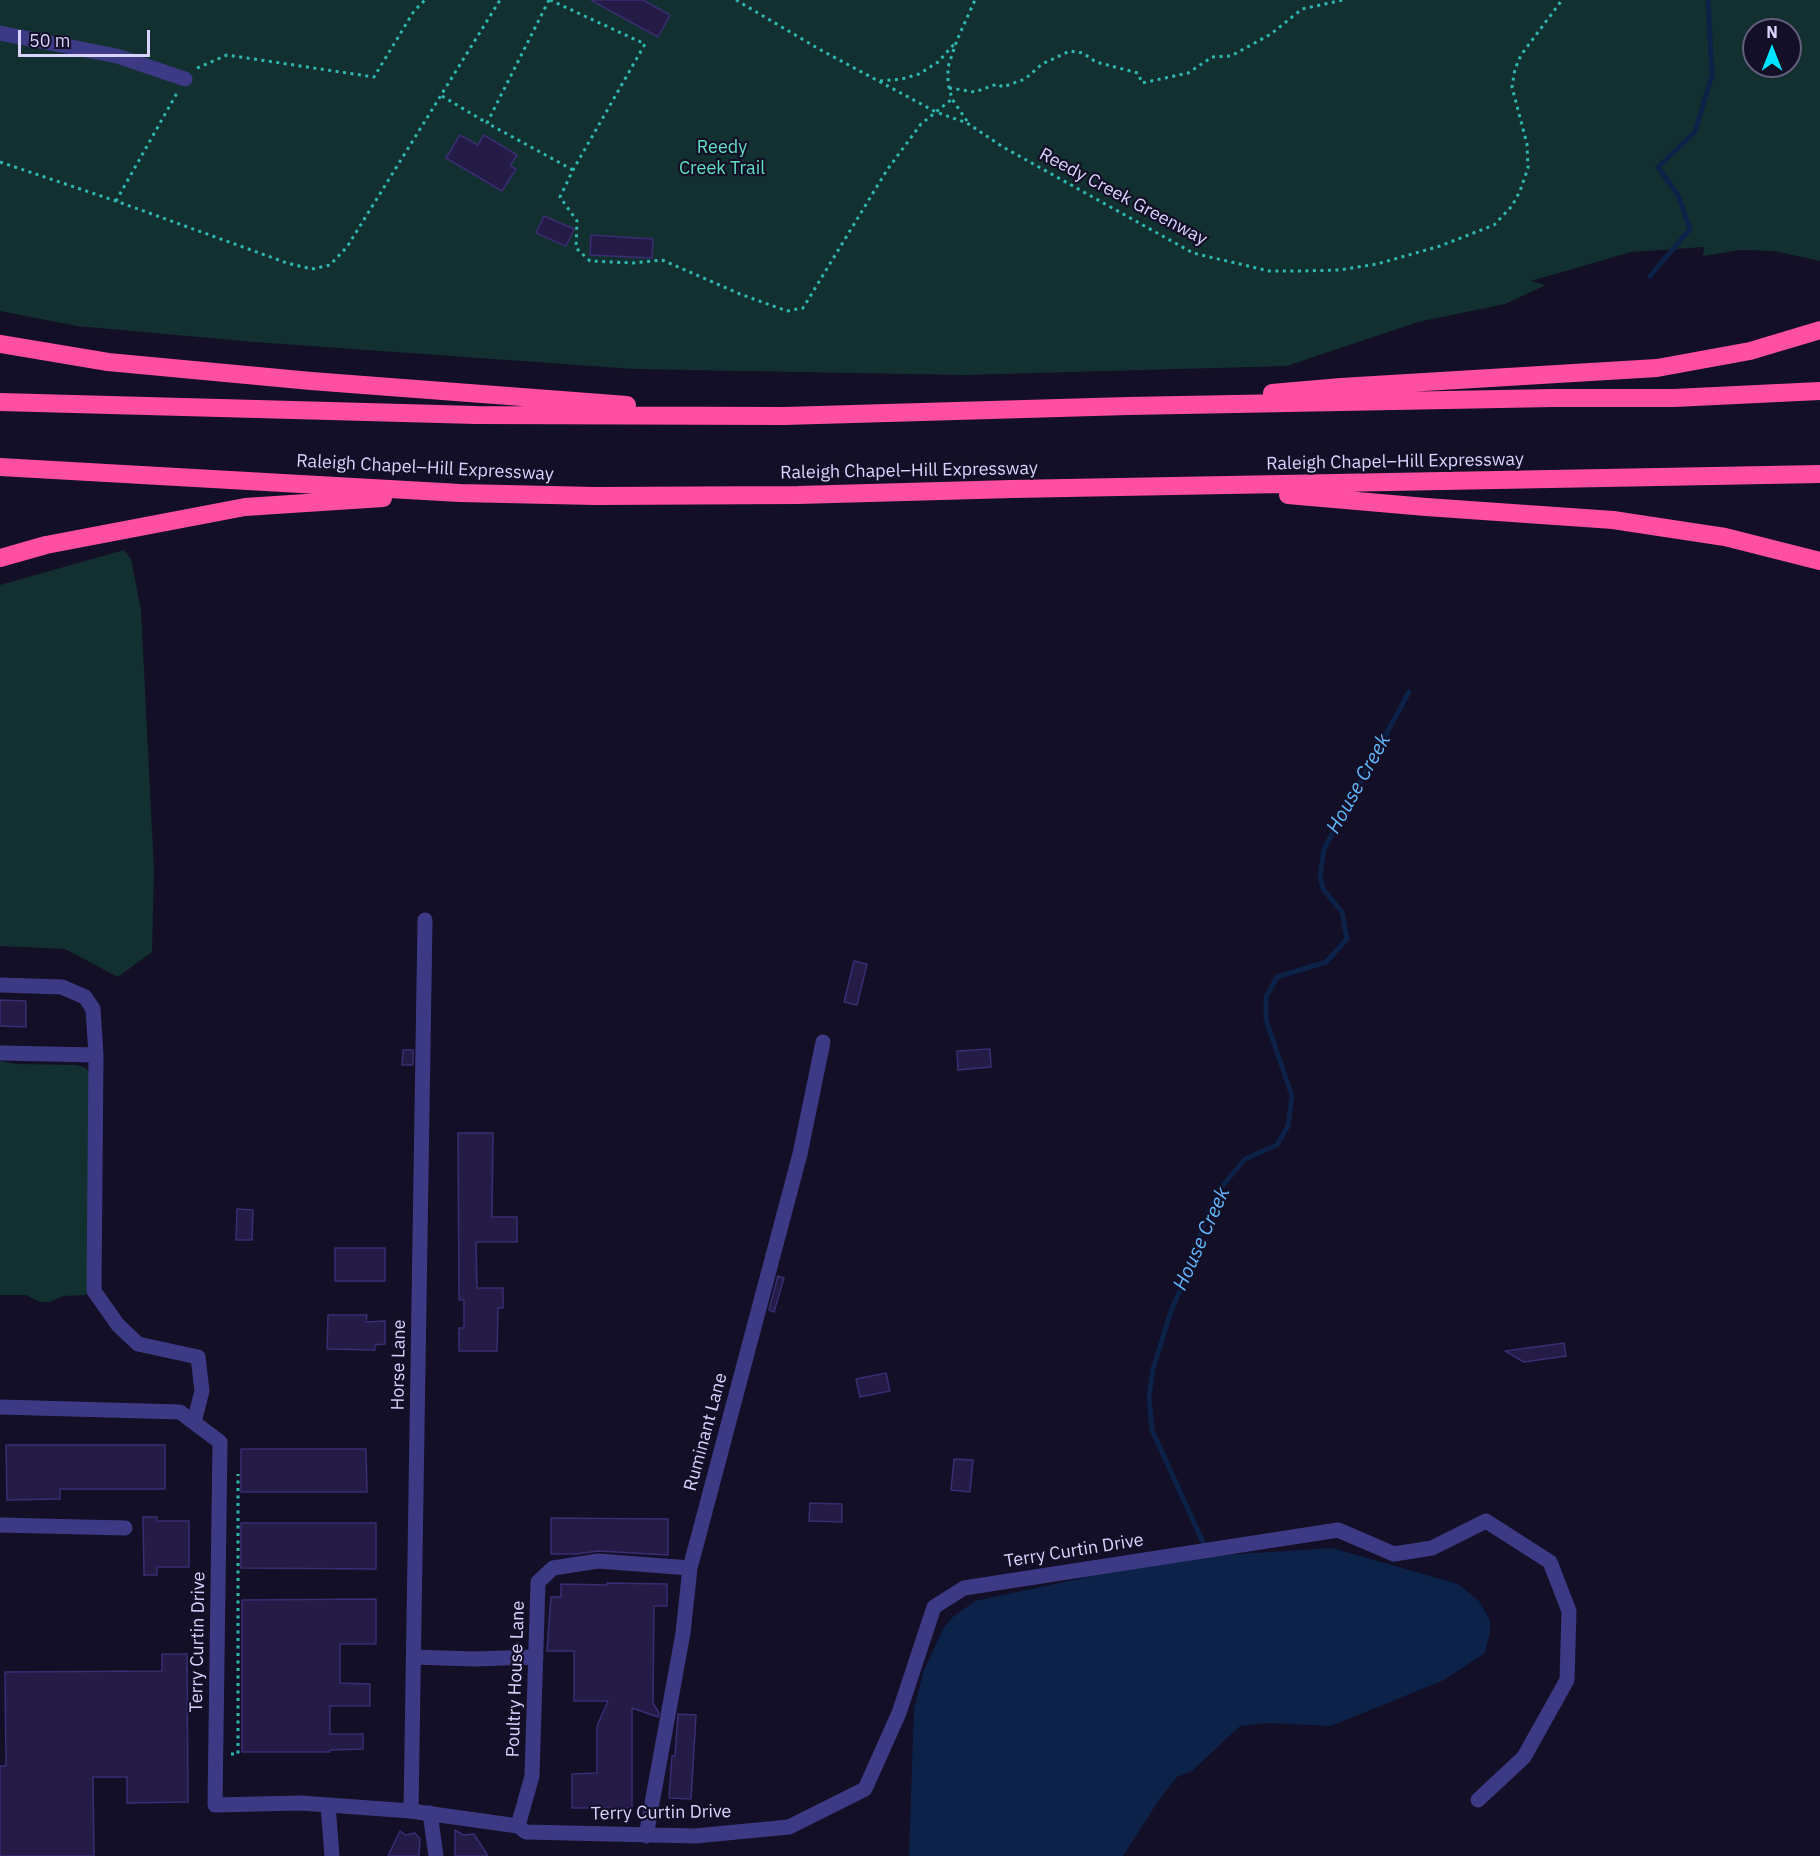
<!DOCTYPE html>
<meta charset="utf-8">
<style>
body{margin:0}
#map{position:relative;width:1820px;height:1856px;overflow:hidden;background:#130f26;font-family:"IBM Plex Sans",sans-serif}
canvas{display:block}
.north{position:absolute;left:1742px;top:18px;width:60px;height:60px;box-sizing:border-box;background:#130f26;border:2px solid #625e7d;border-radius:50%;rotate:0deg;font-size:16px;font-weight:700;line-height:24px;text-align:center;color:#d9d4ff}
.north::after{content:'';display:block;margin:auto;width:21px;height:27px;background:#00e5ff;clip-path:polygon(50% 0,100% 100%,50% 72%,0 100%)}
.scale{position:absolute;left:18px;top:30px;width:132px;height:27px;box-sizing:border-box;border:3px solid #d9d4ff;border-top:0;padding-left:8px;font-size:18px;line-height:21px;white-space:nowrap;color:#d9d4ff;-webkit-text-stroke:4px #130f26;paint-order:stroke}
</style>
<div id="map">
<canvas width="1820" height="1856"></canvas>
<div class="north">N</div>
<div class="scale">50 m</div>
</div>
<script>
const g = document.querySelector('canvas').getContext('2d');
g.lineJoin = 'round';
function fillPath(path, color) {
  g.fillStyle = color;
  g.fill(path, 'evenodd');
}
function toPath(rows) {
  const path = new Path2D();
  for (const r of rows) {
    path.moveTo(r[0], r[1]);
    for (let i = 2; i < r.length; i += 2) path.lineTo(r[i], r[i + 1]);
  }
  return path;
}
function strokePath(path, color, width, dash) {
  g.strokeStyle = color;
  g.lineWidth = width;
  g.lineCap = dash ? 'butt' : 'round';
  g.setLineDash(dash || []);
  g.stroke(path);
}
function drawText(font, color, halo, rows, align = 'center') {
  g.font = font + ' "IBM Plex Sans",sans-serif';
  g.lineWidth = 4.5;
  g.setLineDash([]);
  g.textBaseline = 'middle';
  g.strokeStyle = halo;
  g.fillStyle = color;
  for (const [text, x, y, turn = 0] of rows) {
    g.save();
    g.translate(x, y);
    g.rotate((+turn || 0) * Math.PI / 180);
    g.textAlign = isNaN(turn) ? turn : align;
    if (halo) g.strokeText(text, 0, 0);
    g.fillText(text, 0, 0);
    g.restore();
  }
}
fillPath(toPath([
 [0,0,1820,0,1820,261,1774,251,1740,250,1703,256,1704,247,1631,252,1531,281,1546,285,1505,304,1418,322,1287,366,963,375,634,369,254,342,77,326,0,311],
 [1754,30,1790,30,1790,66,1754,66],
 [124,550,131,559,141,610,154,871,152,952,118,977,65,949,0,946,0,585],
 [0,1061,18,1064,77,1065,86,1068,89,1072,89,1291,86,1295,63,1296,50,1302,40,1302,26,1295,0,1295]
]), '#12302f');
fillPath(toPath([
 [1332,1548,1458,1584,1479,1601,1490,1620,1490,1632,1485,1653,1444,1680,1331,1726,1267,1723,1240,1726,1192,1771,1177,1777,1159,1800,1123,1856,909,1856,914,1708,924,1670,944,1627,954,1616,975,1601,1111,1572,1209,1556]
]), '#0c2248');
strokePath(toPath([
 [1650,276,1690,229,1678,195,1658,167,1695,132,1712,75,1708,0],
 [1206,1549,1152,1430,1149,1396,1153,1369,1171,1311,1190,1268,1203,1226,1219,1190,1245,1159,1277,1145,1288,1126,1292,1096,1266,1020,1266,997,1277,977,1326,962,1347,939,1342,912,1323,889,1320,875,1324,849,1409,692]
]), '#0c2248', 5);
const building = toPath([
 [591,0,643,0,670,15,658,37,591,0],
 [460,135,478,145,484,135,517,155,510,166,516,169,502,191,446,158,460,135],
 [544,216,574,229,566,246,536,233,544,216],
 [591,235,653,239,652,258,590,255,591,235],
 [854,961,867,964,857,1005,844,1002,854,961],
 [0,1000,26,1001,26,1027,0,1026,0,1000],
 [990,1049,991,1067,958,1070,957,1051,990,1049],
 [403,1050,413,1050,413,1065,402,1065,403,1050],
 [458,1133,493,1133,492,1217,517,1217,517,1242,476,1242,477,1288,503,1288,503,1308,498,1308,497,1351,459,1351,459,1328,464,1328,464,1300,459,1300,458,1133],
 [237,1209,253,1210,252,1240,236,1240,237,1209],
 [335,1248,385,1248,385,1281,335,1281,335,1248],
 [778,1276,784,1278,774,1312,769,1310,778,1276],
 [328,1315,367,1315,366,1322,385,1321,385,1344,375,1345,375,1350,327,1349,328,1315],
 [1564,1343,1566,1356,1524,1362,1505,1351,1564,1343],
 [886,1373,890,1391,860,1397,856,1379,886,1373],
 [6,1445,165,1445,165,1489,60,1489,60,1499,7,1500,6,1445],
 [241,1449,366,1449,367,1492,241,1492,241,1449],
 [954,1459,973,1460,970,1492,951,1490,954,1459],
 [810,1503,842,1504,842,1522,809,1521,810,1503],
 [143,1517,157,1517,157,1521,189,1521,189,1567,157,1567,157,1575,144,1575,143,1517],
 [551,1518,668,1519,668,1555,598,1551,577,1554,551,1554,551,1518],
 [241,1523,376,1523,376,1569,241,1568,241,1523],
 [607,1583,667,1584,667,1606,654,1606,653,1703,659,1713,658,1717,632,1708,632,1808,572,1808,572,1774,597,1773,597,1726,608,1701,574,1701,574,1651,547,1651,551,1597,561,1597,561,1584,607,1585,607,1583],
 [376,1599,376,1644,340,1644,340,1683,370,1684,370,1706,330,1706,330,1734,363,1734,363,1749,330,1750,330,1752,242,1752,242,1600,376,1599],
 [162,1654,187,1654,188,1802,127,1803,127,1777,93,1777,94,1856,0,1856,0,1766,6,1766,5,1672,162,1671,162,1654],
 [678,1714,696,1715,691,1799,669,1798,672,1756,675,1756,678,1714],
 [455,1830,463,1835,474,1834,488,1856,455,1856,455,1830],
 [400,1831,406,1835,415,1833,420,1839,419,1856,388,1856,400,1831]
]);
fillPath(building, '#241b47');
strokePath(building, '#3b2d73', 1.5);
strokePath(toPath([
 [549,0,487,123,573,170],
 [550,0,645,44,573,170,560,197,577,221,576,248,590,261,633,263,662,260,740,294,787,311,803,308,887,170,921,124,952,99],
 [736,0,819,49,936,112,967,123,1003,147,1193,253,1269,271,1301,271,1339,270,1377,264,1440,246,1494,225,1512,206,1520,191,1528,168,1527,144,1512,87,1515,69,1521,55,1562,0],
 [197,68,227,55,374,77,414,11,425,0],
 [880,81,902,79,919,74,938,62,956,42],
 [949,88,975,92,997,84,1003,87,1025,79,1042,64,1070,51,1083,53,1096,62,1138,73,1142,83,1188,73,1212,57,1231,56,1271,34,1302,9,1343,0],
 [442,96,487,123],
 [967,121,952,99,948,83,948,67,957,40,975,0],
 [0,162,116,201,287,263,312,269,330,265,347,247,500,0],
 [116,201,177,93],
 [231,1754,238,1754,238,1474]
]), '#2fb8b0', 3, [3, 4.5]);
strokePath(toPath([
 [0,33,117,56,185,79],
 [0,985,62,987,85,997,93,1009,96,1055,94,1291,118,1325,138,1344,198,1357,202,1391,194,1422],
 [0,1053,96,1055],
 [0,1407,180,1412,220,1442,215,1805,301,1803,411,1811,518,1826,526,1832,695,1836,789,1827,865,1789,899,1713,934,1607,964,1588,1338,1530,1394,1554,1432,1548,1486,1521,1550,1562,1569,1611,1567,1680,1524,1757,1478,1800],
 [0,1525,125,1528],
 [414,1657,473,1659,536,1657],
 [328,1805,332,1856],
 [411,1811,425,920],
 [430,1813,436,1856],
 [518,1826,532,1776,538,1582,553,1568,598,1561,690,1568],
 [646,1836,683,1633,690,1568,800,1154,823,1042]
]), '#3d3a85', 15);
strokePath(toPath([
 [0,344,108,362,311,381,627,405],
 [1272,393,1341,387,1657,368,1750,351,1820,330],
 [0,402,476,415,784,416,1128,406,1553,398,1674,398,1820,391],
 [0,467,460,493,595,496,798,495,1012,489,1820,474],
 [1288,495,1426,507,1613,520,1725,537,1820,561],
 [0,558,46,545,245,507,383,498]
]), '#ff4fa3', 18);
drawText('18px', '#5fe0c0', '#130f26', [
 ["Reedy",722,148],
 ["Creek Trail",722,169]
]);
drawText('18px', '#d9d4ff', '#130f26', [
 ["Reedy Creek Greenway",1123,197,28],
 ["Raleigh Chapel–Hill Expressway",1395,462,-1],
 ["Raleigh Chapel–Hill Expressway",425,468,3],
 ["Raleigh Chapel–Hill Expressway",909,471,-1],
 ["Horse Lane",399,1365,-89],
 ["Ruminant Lane",706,1432,-75],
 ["Terry Curtin Drive",1074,1551,-9],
 ["Terry Curtin Drive",198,1642,-89],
 ["Poultry House Lane",516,1679,-88],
 ["Terry Curtin Drive",661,1813,-1]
]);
drawText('italic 20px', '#62b6ff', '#130f26', [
 ["House Creek",1359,784,-61],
 ["House Creek",1202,1239,-66]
]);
</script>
